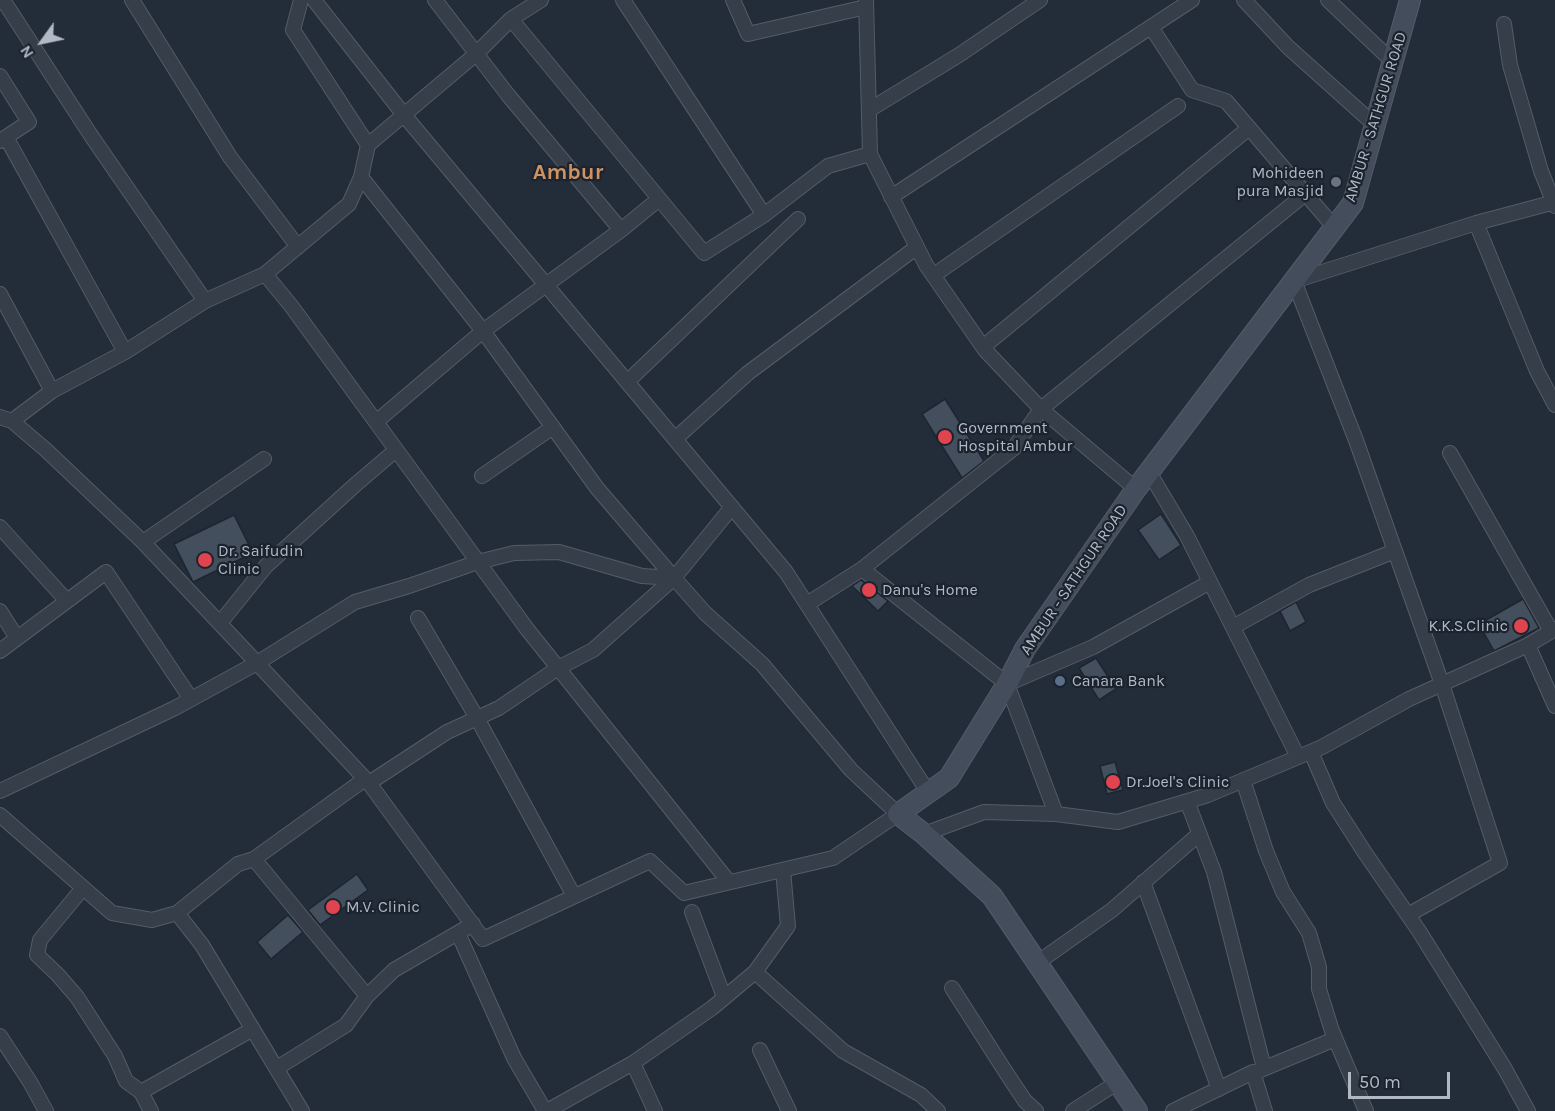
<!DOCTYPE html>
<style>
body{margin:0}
#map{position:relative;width:1555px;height:1111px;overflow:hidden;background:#232c39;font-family:Karla,sans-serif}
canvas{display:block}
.north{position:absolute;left:12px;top:12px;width:60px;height:60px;-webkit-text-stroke:4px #1b232e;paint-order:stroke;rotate:237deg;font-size:16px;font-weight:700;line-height:24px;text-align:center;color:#b1b9c5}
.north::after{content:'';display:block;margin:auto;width:21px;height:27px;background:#b1b9c5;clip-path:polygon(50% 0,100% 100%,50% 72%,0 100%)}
.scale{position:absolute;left:1348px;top:1072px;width:102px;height:27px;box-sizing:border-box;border:3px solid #b1b9c5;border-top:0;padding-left:8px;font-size:18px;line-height:21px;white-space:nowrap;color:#b1b9c5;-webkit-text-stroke:4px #1b232e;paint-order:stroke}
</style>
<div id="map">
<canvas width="1555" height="1111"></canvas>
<div class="north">N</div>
<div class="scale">50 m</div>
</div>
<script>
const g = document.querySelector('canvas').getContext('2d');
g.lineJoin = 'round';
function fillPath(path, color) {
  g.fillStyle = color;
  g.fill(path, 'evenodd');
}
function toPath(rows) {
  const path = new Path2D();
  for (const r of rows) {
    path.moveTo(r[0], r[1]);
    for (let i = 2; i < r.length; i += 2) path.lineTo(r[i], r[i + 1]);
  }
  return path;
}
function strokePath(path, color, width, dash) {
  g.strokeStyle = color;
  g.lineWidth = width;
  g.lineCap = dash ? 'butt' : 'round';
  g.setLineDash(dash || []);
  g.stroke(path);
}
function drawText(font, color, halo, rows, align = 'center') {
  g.font = font + ' Karla,sans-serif';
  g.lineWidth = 4.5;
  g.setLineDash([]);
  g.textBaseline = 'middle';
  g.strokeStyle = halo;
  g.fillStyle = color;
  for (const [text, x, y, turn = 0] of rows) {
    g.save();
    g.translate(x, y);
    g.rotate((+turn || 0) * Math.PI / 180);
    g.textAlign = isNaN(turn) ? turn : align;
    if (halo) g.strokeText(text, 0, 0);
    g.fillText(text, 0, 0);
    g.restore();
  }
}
const building = toPath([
 [945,399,984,461,962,478,922,414,945,399],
 [1161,514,1181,545,1159,560,1138,530,1161,514],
 [234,515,253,553,193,582,174,544,234,515],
 [861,580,888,601,878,611,852,586,861,580],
 [1523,599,1539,628,1494,651,1479,624,1523,599],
 [1296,602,1306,622,1290,631,1280,611,1296,602],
 [1096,658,1116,689,1099,700,1079,668,1096,658],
 [1115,762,1123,790,1107,794,1100,766,1115,762],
 [357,874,368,890,320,925,308,910,357,874],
 [288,915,303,932,271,959,257,942,288,915]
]);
fillPath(building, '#444f5e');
strokePath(building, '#1d2530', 1.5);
const street = toPath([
 [3,0,92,137,205,301],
 [132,0,230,157,298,247],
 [314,0,404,115,786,572,928,792],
 [435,0,508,95,621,230],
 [623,0,764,215],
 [733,0,748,34,866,7],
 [866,0,870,154,926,265,985,350,1041,409,1136,489],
 [1244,0,1288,47,1375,125],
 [1328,0,1393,62],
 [511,19,704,253,764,215,828,166,870,154],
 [1504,24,1510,65,1541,171,1555,206],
 [1151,27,1192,90,1226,101,1335,228],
 [0,76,29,122,0,141],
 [869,110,959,55,1040,0],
 [6,137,125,352],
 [368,145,476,54,511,19,541,0],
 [361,177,483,331,597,488,674,578],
 [891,197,1192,0],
 [1476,223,1555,202],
 [265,274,292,307,527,629,729,882],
 [934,275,1178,106],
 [0,294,52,391],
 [983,347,1249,128],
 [627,382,798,219],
 [0,417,12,421,46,450,143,542,257,663,355,602,409,586,478,562,514,553,559,552,642,576,674,578,705,613,762,664,851,770,898,814,833,858,684,893,650,861,483,939,369,783,257,663,175,708,0,791],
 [12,421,52,391,125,352,205,301,265,274,349,204,361,177,368,145,293,30,301,0],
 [376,422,483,331,621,230,659,199],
 [675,439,748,373,917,247],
 [1450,453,1551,631],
 [1149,472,1187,536,1298,757],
 [482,476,553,427],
 [0,527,67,601],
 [143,542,264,459],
 [862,569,1007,684,1056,814],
 [807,604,862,569,1014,448,1041,409,1305,194],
 [0,611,17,638],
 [418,618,477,718,574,896],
 [220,623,266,566,355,485,396,450],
 [1233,627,1309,585,1395,551],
 [1528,645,1555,706],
 [0,651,106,572,191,699],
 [1007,684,1093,647,1210,582],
 [1311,752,1333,803,1365,853,1419,931,1505,1069,1528,1111],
 [1243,780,1266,851,1283,892,1309,933,1319,967,1319,989,1332,1031,1366,1111],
 [369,783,447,732,499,708,558,668,593,650,674,578,732,507],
 [1187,801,1214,872,1264,1068],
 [0,815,112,913,152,920,177,913,202,945,302,1111],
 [924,834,984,812,1056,814,1118,822,1208,795,1322,747,1409,699,1528,645,1555,629],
 [254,859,367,996],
 [1143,882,1219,1089],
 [83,888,40,940,37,955,58,975,77,997,115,1056,126,1081,141,1092],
 [692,912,724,997],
 [177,913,238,864,254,859,365,779],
 [1408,915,1500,863,1442,684,1395,551,1357,443,1294,281,1476,223,1537,371,1555,405],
 [458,933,514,1058,545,1111],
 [1037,963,1112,910,1199,834],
 [755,972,843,1051,921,1095,938,1111],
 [952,988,1007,1074,1025,1101,1036,1111],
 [0,1036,30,1082,46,1111],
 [760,1050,789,1111],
 [633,1063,655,1111],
 [277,1068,346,1025,367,996,394,970,473,924],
 [1258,1071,1335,1039],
 [151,1111,141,1092,253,1029],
 [547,1111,633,1063,712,1008,755,972,788,926,783,870],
 [1073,1111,1118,1082],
 [1173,1111,1253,1072,1265,1111]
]);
const secondary = toPath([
 [1137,1111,992,896,924,834,898,814,949,778,1007,684,1025,649,1136,489,1353,203,1410,0]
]);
strokePath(street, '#545c67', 16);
strokePath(secondary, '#545c67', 22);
strokePath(street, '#363e49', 14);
strokePath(secondary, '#444d5c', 20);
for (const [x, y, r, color] of [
 [1336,182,6,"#6b7280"],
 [945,437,8,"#e0444e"],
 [205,560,8,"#e0444e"],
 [869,590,8,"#e0444e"],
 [1521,626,8,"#e0444e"],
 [1060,681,6,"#5c6f8a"],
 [1113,782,8,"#e0444e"],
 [333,907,8,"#e0444e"]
]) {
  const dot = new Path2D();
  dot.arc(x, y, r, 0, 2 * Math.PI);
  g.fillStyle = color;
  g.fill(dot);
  strokePath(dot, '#1b232e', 2);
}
drawText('16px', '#b1b9c5', '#1b232e', [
 ["AMBUR - SATHGUR ROAD",1376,117,-73],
 ["AMBUR - SATHGUR ROAD",1074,580,-56]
]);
drawText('16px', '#b1b9c5', '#1b232e', [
 ["Mohideen",1324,173,"right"],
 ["pura Masjid",1324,191,"right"],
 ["Government",958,428],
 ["Hospital Ambur",958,446],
 ["Dr. Saifudin",218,551],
 ["Clinic",218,569],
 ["Danu's Home",882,590],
 ["K.K.S.Clinic",1508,626,"right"],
 ["Canara Bank",1072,681],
 ["Dr.Joel's Clinic",1126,782],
 ["M.V. Clinic",346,907]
], 'left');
drawText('bold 22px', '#cf9263', '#1b232e', [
 ["Ambur",568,173]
]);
</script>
